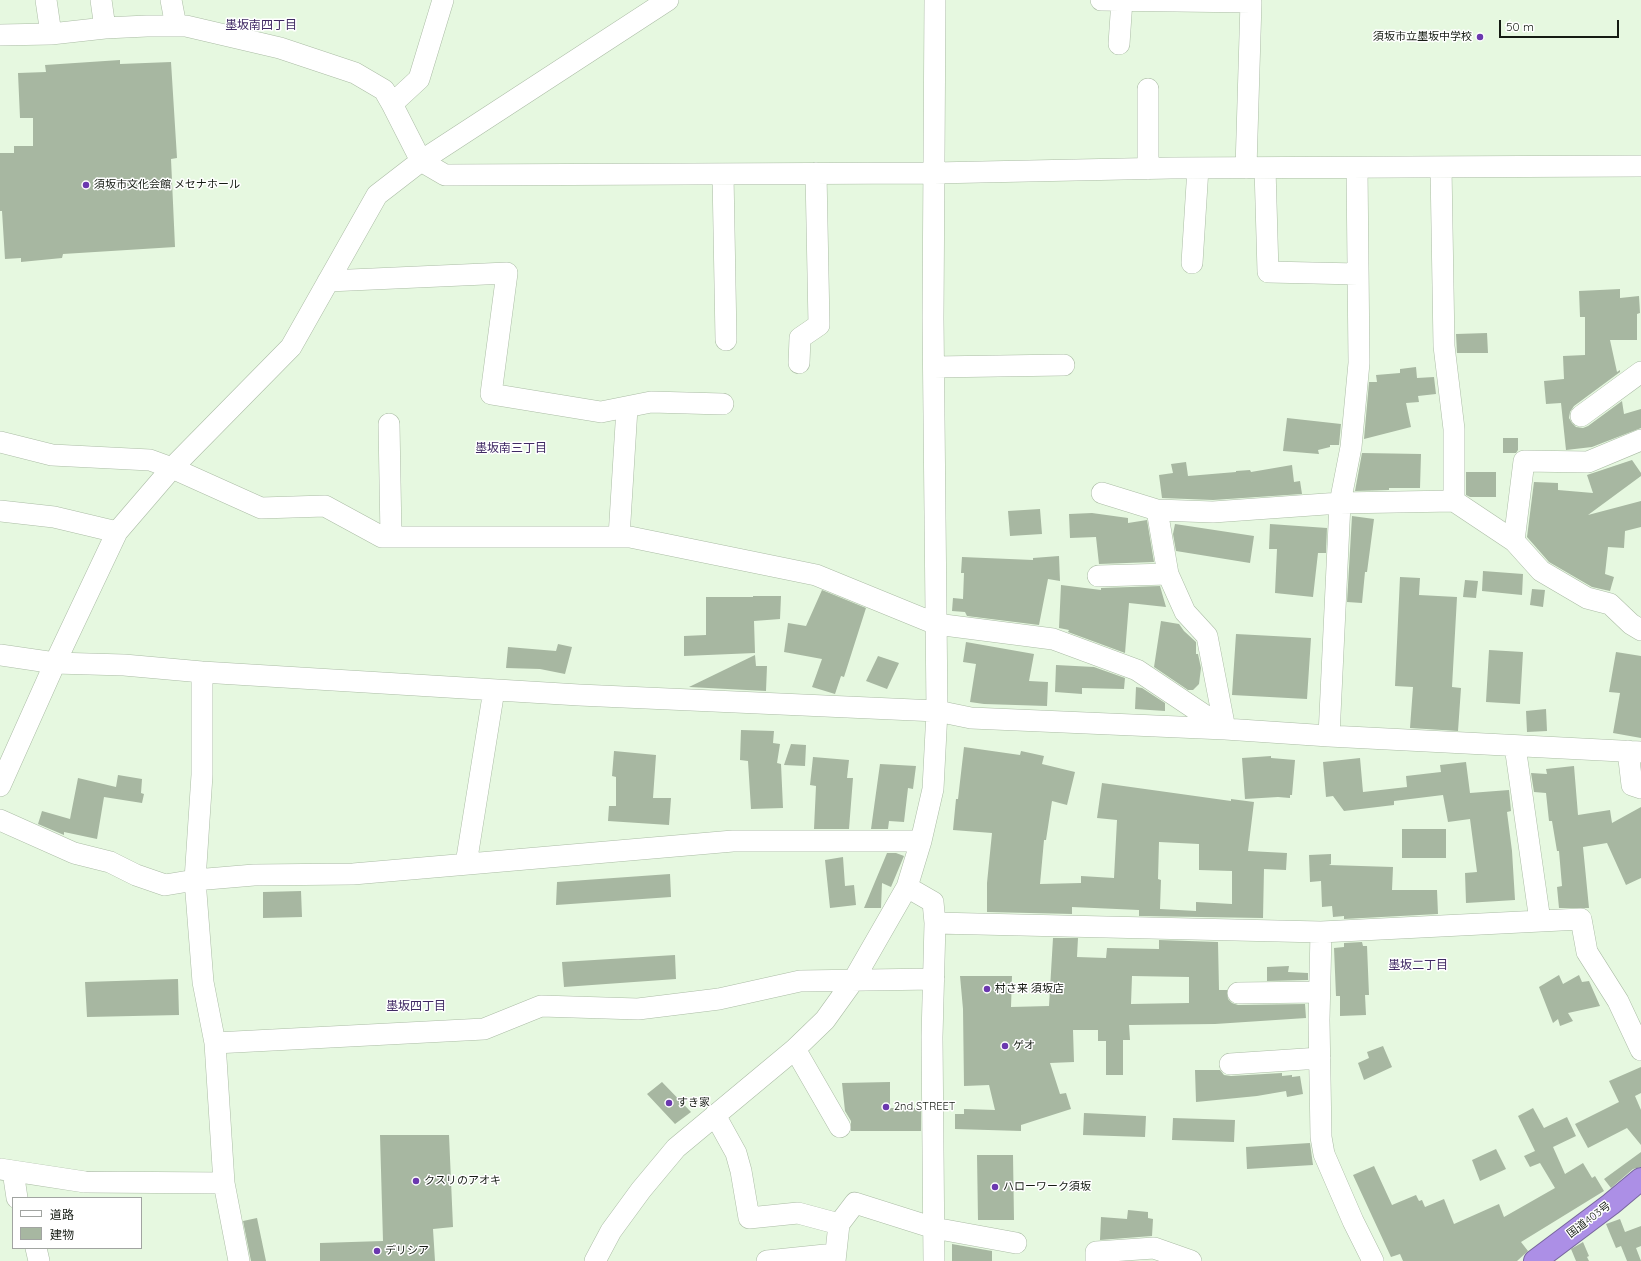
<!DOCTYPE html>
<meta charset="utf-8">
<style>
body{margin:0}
#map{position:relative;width:1641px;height:1261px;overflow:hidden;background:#e6f8e0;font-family:Quicksand,"Noto Sans JP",sans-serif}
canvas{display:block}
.legend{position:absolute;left:12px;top:1197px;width:130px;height:52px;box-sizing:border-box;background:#fff;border:1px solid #a1a4a1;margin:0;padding:5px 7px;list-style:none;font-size:12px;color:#151b13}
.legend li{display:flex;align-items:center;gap:8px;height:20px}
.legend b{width:20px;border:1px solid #a1a4a1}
.scale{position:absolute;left:1499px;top:20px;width:120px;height:18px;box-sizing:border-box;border:2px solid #151b13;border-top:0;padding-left:5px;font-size:12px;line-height:14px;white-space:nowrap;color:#151b13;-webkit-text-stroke:3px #fff;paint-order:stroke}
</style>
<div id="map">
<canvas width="1641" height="1261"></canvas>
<ul class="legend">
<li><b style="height:5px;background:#fff"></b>道路</li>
<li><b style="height:11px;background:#a7b7a1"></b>建物</li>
</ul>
<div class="scale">50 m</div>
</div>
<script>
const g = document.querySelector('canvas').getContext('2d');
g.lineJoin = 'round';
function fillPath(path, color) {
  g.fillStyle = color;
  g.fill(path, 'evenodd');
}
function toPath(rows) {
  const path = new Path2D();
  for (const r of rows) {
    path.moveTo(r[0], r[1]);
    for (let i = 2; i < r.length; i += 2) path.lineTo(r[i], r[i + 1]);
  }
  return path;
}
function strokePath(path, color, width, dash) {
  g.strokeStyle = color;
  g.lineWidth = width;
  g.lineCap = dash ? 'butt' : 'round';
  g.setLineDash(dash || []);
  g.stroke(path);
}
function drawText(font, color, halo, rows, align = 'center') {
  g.font = font + ' Quicksand,"Noto Sans JP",sans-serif';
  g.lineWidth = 3;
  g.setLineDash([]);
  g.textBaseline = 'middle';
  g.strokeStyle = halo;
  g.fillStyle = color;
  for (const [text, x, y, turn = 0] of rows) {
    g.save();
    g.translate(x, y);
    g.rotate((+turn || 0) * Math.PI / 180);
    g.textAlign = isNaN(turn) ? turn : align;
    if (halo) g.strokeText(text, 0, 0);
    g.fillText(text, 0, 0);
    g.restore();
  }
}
fillPath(toPath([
 [120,60,120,64,171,62,177,158,171,159,175,247,63,254,62,258,21,262,21,258,5,259,2,211,0,211,0,153,14,153,14,146,33,146,33,118,20,118,18,73,46,72,45,65],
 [1620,289,1620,298,1639,296,1640,313,1637,314,1637,340,1610,340,1617,372,1620,370,1620,372,1574,406,1570,412,1569,418,1572,423,1576,427,1583,428,1588,426,1622,401,1624,414,1641,409,1641,428,1592,447,1566,450,1561,403,1546,404,1544,381,1564,379,1563,356,1585,355,1585,317,1580,317,1579,291],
 [1487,333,1488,353,1457,353,1456,334],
 [1416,367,1417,378,1434,377,1436,394,1418,396,1419,402,1406,403,1411,427,1364,439,1369,382,1377,382,1376,375,1400,373,1400,369],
 [1287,418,1341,424,1339,445,1330,445,1330,447,1318,450,1319,454,1283,451],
 [1503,438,1518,438,1518,450,1516,453,1503,453],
 [1362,453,1421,454,1420,488,1389,488,1389,490,1355,491],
 [1632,460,1641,473,1641,476,1588,515,1641,501,1641,527,1625,531,1624,548,1608,547,1605,574,1614,577,1610,591,1592,587,1549,562,1527,537,1534,482,1558,483,1558,490,1593,493,1587,475],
 [1186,462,1188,476,1236,472,1236,471,1250,470,1251,472,1292,465,1294,482,1300,481,1302,494,1213,500,1162,498,1159,475,1173,473,1171,464],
 [1466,472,1496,472,1496,497,1470,497,1466,495],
 [1040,509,1042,534,1010,536,1008,511],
 [1092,513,1128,518,1128,523,1147,520,1154,562,1099,564,1096,537,1070,538,1069,514],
 [1352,516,1374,519,1367,572,1365,572,1362,603,1347,602],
 [1175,524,1254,536,1250,563,1176,551,1173,534],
 [1270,524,1327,528,1326,553,1318,553,1313,597,1275,593,1277,549,1269,549],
 [1059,556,1060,581,1048,579,1039,625,967,616,965,612,952,611,953,598,963,599,964,573,961,573,962,557,1033,560,1033,558],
 [1483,571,1523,574,1522,595,1482,591],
 [1400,577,1420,578,1419,595,1457,597,1452,687,1461,688,1458,731,1410,728,1413,687,1395,686],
 [1465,580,1478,581,1476,598,1463,597],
 [1061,585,1101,590,1101,588,1160,586,1166,607,1129,603,1125,653,1068,632,1069,630,1059,628],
 [1532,589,1545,590,1543,607,1530,605],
 [822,590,866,608,844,677,841,676,835,694,812,687,822,659,784,652,788,623,806,626],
 [753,596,781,596,780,619,754,621,755,653,684,656,684,636,706,635,706,597,753,597],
 [1161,621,1179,624,1184,631,1196,642,1196,654,1198,654,1201,668,1199,684,1193,690,1188,690,1154,667],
 [1236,634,1311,638,1307,699,1232,695],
 [966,642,1034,654,1029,681,1048,682,1047,706,984,704,970,702,976,664,963,662],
 [558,644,572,647,565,674,540,669,506,668,508,647,556,651],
 [1489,650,1523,652,1520,704,1486,702],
 [1616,652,1641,656,1641,738,1613,733,1620,693,1609,692],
 [755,655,756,666,767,666,766,691,689,687],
 [878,656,899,663,887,689,866,681],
 [1056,665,1094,667,1125,678,1124,689,1082,688,1082,694,1055,692],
 [1136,687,1142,688,1165,703,1165,711,1135,709],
 [1546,709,1547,731,1527,732,1526,711],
 [741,730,774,731,773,743,780,744,777,763,781,764,783,808,751,809,748,761,740,760],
 [791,744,806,745,805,766,784,765],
 [964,747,1020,755,1021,751,1044,756,1042,764,1075,772,1067,805,1052,801,1046,840,1044,840,1040,884,1081,883,1081,876,1114,878,1117,820,1097,818,1102,783,1231,801,1231,799,1254,802,1248,851,1287,853,1286,870,1264,869,1263,918,1139,916,1139,910,1072,907,1072,914,987,912,987,883,992,833,953,830,956,799,958,799],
 [1159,842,1199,844,1199,870,1232,871,1232,904,1196,902,1196,911,1160,909,1161,880,1158,879],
 [614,751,656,755,653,798,671,798,669,825,608,821,609,806,616,806,616,777,612,776],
 [1271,756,1271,758,1295,760,1292,795,1290,795,1290,798,1278,797,1245,799,1242,758],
 [813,757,849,760,847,778,853,778,849,829,814,829,816,786,810,785],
 [1360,758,1363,792,1407,787,1406,776,1441,772,1440,765,1466,762,1470,793,1509,790,1511,811,1507,812,1512,851,1515,900,1466,903,1465,873,1477,872,1470,819,1448,822,1443,795,1394,801,1394,805,1344,811,1333,796,1326,797,1323,762],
 [880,764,916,766,913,789,908,788,904,822,889,821,888,829,871,829],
 [1574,766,1578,815,1610,810,1612,823,1641,807,1641,878,1626,885,1607,843,1583,847,1589,908,1559,908,1557,887,1562,886,1559,851,1557,851,1552,821,1549,821,1546,793,1534,792,1531,773,1547,774,1546,769],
 [118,775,142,779,141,793,144,794,142,803,104,797,97,839,64,832,64,835,38,824,42,811,70,819,78,778,116,787],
 [1402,829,1446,829,1446,858,1402,858],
 [887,853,896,853,904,856,891,887,882,883,881,908,864,908],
 [1331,854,1331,864,1329,865,1393,867,1392,890,1437,890,1438,914,1344,919,1344,916,1333,917,1332,906,1322,907,1321,881,1310,882,1309,855],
 [843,857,845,886,854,885,856,905,830,908,825,860],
 [670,874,671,897,556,905,557,882],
 [301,891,302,917,263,918,263,892],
 [1053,938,1078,938,1077,957,1106,958,1107,948,1159,949,1159,940,1218,942,1219,990,1227,990,1228,999,1232,1003,1238,1005,1305,1004,1306,1018,1215,1024,1129,1025,1130,1040,1123,1040,1123,1075,1106,1075,1106,1041,1098,1041,1098,1030,1073,1030,1074,1062,1050,1063,1060,1094,1066,1093,1071,1109,1021,1125,1021,1131,955,1129,955,1114,964,1114,964,1109,995,1110,989,1085,964,1086,963,1009,960,976,1012,976,1011,1007,1049,1006],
 [1132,976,1189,977,1189,1003,1131,1004],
 [1362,942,1363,946,1367,946,1369,995,1365,995,1366,1015,1340,1016,1340,996,1336,996,1334,948,1344,947,1344,943],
 [675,955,676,979,564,987,562,962],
 [1289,966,1288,972,1308,973,1308,980,1267,981,1267,967],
 [1559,975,1563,984,1579,975,1582,982,1589,981,1600,1006,1568,1013,1573,1021,1560,1026,1558,1019,1553,1023,1539,987],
 [178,979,179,1015,87,1017,85,982],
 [1383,1046,1392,1067,1364,1080,1358,1063,1369,1058,1367,1052],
 [1641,1067,1641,1093,1635,1096,1641,1110,1641,1145,1627,1128,1588,1148,1575,1124,1619,1102,1609,1081],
 [1195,1070,1220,1070,1224,1075,1231,1076,1282,1073,1282,1076,1292,1075,1292,1077,1300,1076,1303,1094,1287,1097,1286,1091,1257,1096,1196,1102],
 [662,1082,691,1112,675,1124,647,1094],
 [890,1082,890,1108,921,1108,921,1131,851,1131,851,1121,845,1111,842,1083],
 [1533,1108,1544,1128,1567,1117,1576,1136,1553,1147,1565,1174,1583,1163,1592,1178,1595,1176,1604,1191,1521,1242,1528,1251,1517,1261,1403,1261,1400,1254,1391,1257,1353,1175,1374,1166,1392,1205,1416,1195,1419,1201,1422,1200,1425,1207,1444,1199,1454,1224,1499,1204,1504,1217,1555,1188,1540,1163,1530,1167,1524,1156,1535,1151,1518,1116],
 [1084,1113,1146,1116,1145,1137,1083,1135],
 [1173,1118,1235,1120,1234,1142,1172,1140],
 [380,1135,449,1135,453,1227,433,1229,435,1261,320,1261,320,1243,383,1241],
 [1310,1143,1313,1165,1247,1169,1246,1147],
 [1496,1149,1506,1169,1480,1181,1472,1160],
 [1641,1152,1641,1167,1633,1169,1611,1188,1604,1179],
 [977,1155,1013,1155,1014,1220,978,1220],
 [1128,1210,1148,1212,1148,1218,1153,1219,1152,1236,1100,1240,1101,1217,1127,1219],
 [257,1218,266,1261,251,1261,243,1221],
 [1620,1219,1625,1232,1641,1226,1641,1246,1636,1248,1641,1261,1627,1261,1621,1246,1616,1248,1606,1224],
 [1583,1242,1589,1256,1587,1257,1589,1261,1576,1261,1571,1249],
 [952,1244,992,1251,992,1261,952,1261]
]), '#a7b7a1');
const minor = toPath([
 [46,0,51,34],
 [101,0,105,28],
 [171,0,176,26],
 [1101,0,1251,2,1246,168],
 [0,35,51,34,105,28,147,26,186,26,280,48,355,73,384,90,392,104,421,161,445,175,934,173,1171,168,1641,166],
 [1119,44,1122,0],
 [1148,89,1148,169],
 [392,104,419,79,443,0],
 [1441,167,1444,346,1454,429,1454,501],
 [1265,168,1268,272,1358,274],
 [723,174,726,340],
 [1192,263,1198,168],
 [328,281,507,273,491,394,601,412,651,402,723,404],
 [799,363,800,338,819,325,816,173],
 [934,367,1064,365],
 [1581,416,1641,372],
 [389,424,391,537],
 [0,442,52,455,150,460,172,468,261,508,325,506,382,537,630,537,816,575,936,624,1053,639,1137,670,1225,729],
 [1102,493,1157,510,1213,512,1340,503,1454,501,1514,541,1541,571,1587,598,1610,604,1631,624,1641,630],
 [1157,510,1168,574,1185,612,1207,636,1225,729],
 [0,511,54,517,117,532],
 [619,537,627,408],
 [1514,541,1524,461,1588,462,1641,440],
 [1098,576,1168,574],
 [0,655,55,663,117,532,172,468,291,347,377,195,421,161,668,0],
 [202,672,202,775,195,880,203,982,215,1043,224,1183,239,1261],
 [1329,736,1340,503,1351,447,1359,363,1357,168],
 [1515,746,1540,921],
 [1628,751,1632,785,1641,788],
 [0,786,55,663,124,665,202,672,579,695,937,711,971,718,1225,729,1329,736,1641,752],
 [0,820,74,853,110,862,136,875,165,885,195,880,254,875,353,874,733,841,921,841],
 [466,864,494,690],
 [935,923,1321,932,1581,919,1587,952,1618,1001,1641,1050],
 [1321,932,1319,1020,1321,1137,1324,1154,1353,1221,1373,1261],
 [1238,993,1319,992],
 [215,1043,484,1029,541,1006,638,1009,719,999,800,981,934,979],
 [795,1049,840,1127],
 [1230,1064,1320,1058],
 [715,1115,736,1153,741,1171,749,1218,798,1213,839,1224],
 [0,1169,85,1182,224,1183],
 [13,1171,17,1198],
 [36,1248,39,1261],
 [595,1261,611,1231,641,1190,676,1148,795,1049,825,1020,853,981,907,887],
 [767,1261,835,1254],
 [835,1261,839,1224,855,1203,934,1228,1016,1243],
 [934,1261,932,1037,935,923,933,902,907,887,921,841,933,789,937,711,933,318,935,0],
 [1096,1261,1096,1252,1154,1248,1191,1261]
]);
const highway = toPath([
 [1535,1261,1611,1204,1641,1179]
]);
strokePath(minor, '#abbca5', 22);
strokePath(highway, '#77669c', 24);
strokePath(minor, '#fff', 21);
strokePath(highway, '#ac8fe6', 22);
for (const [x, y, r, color] of [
 [1480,37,4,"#6b38af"],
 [86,185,4,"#6b38af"],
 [987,989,4,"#6b38af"],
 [1005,1046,4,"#6b38af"],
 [669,1103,4,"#6b38af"],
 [886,1107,4,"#6b38af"],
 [416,1181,4,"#6b38af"],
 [995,1187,4,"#6b38af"],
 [377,1251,4,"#6b38af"]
]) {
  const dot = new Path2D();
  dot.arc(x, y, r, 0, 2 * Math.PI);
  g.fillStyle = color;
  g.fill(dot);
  strokePath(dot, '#fff', 1.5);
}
drawText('11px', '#151b13', '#fff', [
 ["須坂市立墨坂中学校",1472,37,"right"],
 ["須坂市文化会館 メセナホール",94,185],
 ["村さ来 須坂店",995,989],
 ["ゲオ",1013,1046],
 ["すき家",677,1103],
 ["2nd STREET",894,1107],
 ["クスリのアオキ",424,1181],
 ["ハローワーク須坂",1003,1187],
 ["デリシア",385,1251]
], 'left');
drawText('11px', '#151b13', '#fff', [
 ["国道403号",1589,1220,-37]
]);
drawText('12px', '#402a64', '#fff', [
 ["墨坂南四丁目",261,25],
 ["墨坂南三丁目",511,448],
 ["墨坂二丁目",1418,965],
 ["墨坂四丁目",416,1006]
]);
</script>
